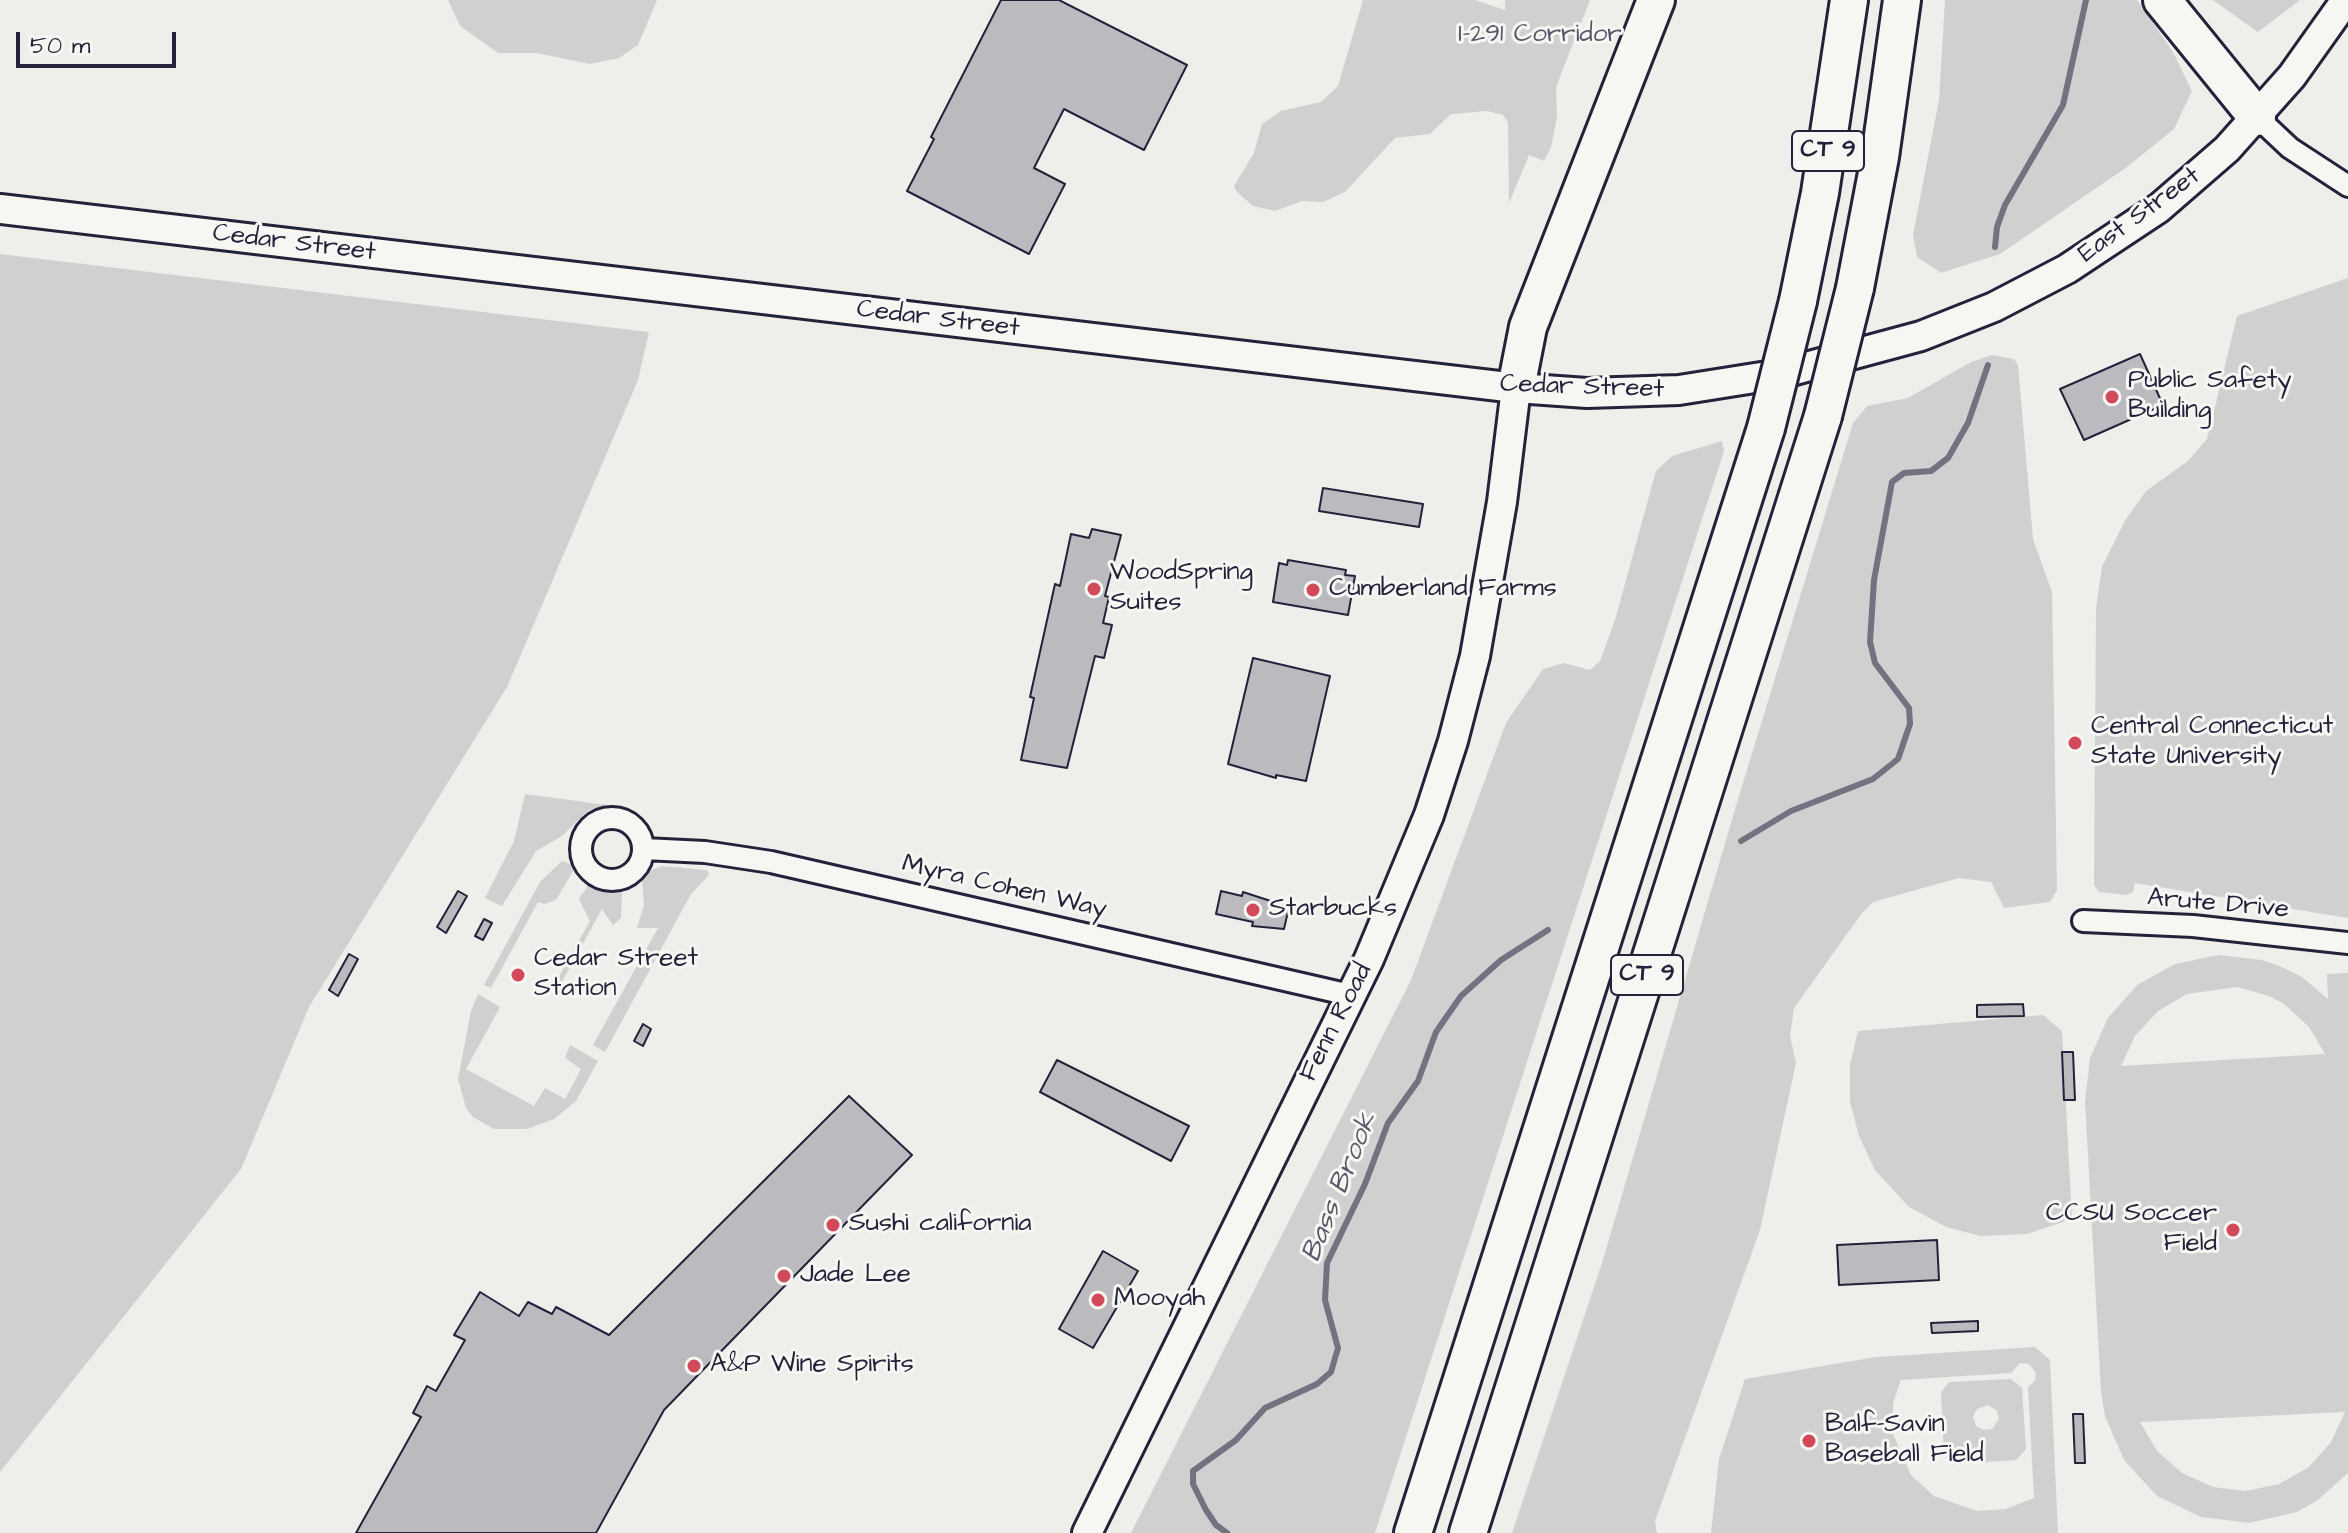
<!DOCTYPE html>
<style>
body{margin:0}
#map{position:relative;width:2348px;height:1533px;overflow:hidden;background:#eeeeeb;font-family:"Architects Daughter",sans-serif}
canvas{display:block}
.scale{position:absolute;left:16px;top:32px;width:160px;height:36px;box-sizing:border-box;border:4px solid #22223b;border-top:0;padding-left:10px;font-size:24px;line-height:28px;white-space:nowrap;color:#22223b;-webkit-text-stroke:6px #f6f6f2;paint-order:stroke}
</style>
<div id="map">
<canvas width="2348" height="1533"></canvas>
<div class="scale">50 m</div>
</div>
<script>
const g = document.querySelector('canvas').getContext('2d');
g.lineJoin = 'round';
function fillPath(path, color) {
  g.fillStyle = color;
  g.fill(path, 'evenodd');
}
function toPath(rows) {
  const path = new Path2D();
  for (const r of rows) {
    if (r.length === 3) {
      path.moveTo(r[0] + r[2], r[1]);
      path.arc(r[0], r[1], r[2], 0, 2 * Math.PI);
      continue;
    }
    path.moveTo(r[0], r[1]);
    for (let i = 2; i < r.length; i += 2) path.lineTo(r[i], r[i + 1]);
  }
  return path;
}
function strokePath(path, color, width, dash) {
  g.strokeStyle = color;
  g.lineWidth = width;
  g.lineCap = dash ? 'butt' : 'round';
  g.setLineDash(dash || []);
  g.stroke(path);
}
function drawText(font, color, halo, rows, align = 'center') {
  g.font = font + ' "Architects Daughter",sans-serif';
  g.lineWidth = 6;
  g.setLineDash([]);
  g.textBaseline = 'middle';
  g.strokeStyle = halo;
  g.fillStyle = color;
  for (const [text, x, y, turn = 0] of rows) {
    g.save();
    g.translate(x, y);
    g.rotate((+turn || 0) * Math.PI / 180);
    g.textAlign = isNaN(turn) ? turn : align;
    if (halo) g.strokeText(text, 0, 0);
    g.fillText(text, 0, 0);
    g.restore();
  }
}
fillPath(toPath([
 [448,0,657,0,638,45,619,58,590,64,536,53,498,53,460,26],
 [1363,0,1475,0,1505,10,1505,0,1590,0,1556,87,1557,117,1551,147,1544,161,1529,155,1509,203,1508,123,1503,115,1487,111,1451,114,1430,134,1395,138,1345,192,1323,202,1302,201,1275,211,1253,206,1237,192,1234,186,1254,153,1262,124,1281,111,1321,102,1338,86],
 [1945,0,2137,0,2173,52,2192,91,2174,129,2127,167,2000,254,1941,273,1917,257,1913,235,1939,100],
 [2213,0,2300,0,2258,32],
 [0,254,649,332,638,380,507,687,309,1007,241,1169,0,1472],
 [2348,278,2348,918,2135,883,2133,892,2127,895,2099,892,2094,885,2096,608,2102,567,2126,519,2146,491,2188,461,2207,439,2237,316],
 [1992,355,2014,359,2018,365,2033,539,2052,592,2057,890,2050,902,2004,908,1991,882,1959,878,1873,902,1862,913,1794,1008,1790,1036,1796,1063,1760,1230,1655,1521,1657,1533,1512,1533,1602,1263,1736,806,1853,423,1867,406,1908,398,1971,362],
 [1722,441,1724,451,1375,1533,1131,1533,1411,980,1506,723,1543,669,1564,663,1590,670,1600,661,1615,620,1656,471,1672,456],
 [525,794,607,805,589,810,562,836,536,851,502,906,485,898,514,841],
 [562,861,570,864,573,871,556,900,544,904,538,902,491,988,484,985,540,882],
 [663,866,707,870,709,875,691,894,605,1052,593,1045,658,928,637,928,644,905,642,879,648,871],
 [589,884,622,892,621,918,613,925,602,909,562,982,557,980,590,921,579,899],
 [2218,955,2262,960,2282,967,2302,977,2328,999,2327,974,2348,973,2348,1473,2318,1500,2297,1512,2249,1523,2201,1517,2157,1496,2124,1460,2105,1416,2101,1392,2085,1101,2090,1058,2108,1018,2137,985,2175,964],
 [2237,987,2269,996,2284,1004,2309,1027,2325,1054,2121,1066,2135,1036,2158,1011,2187,994],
 [2345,1412,2331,1442,2309,1467,2279,1484,2246,1491,2213,1487,2182,1473,2157,1451,2140,1422],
 [478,994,500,1007,466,1069,534,1106,545,1088,565,1099,581,1069,565,1058,570,1045,598,1061,576,1101,554,1119,527,1129,494,1129,473,1117,466,1108,458,1079,471,1011],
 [2043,1015,2062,1031,2072,1219,2027,1234,1981,1236,1946,1227,1909,1207,1875,1170,1859,1136,1850,1102,1850,1065,1858,1031],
 [2035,1347,2050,1360,2058,1533,1711,1533,1719,1459,1745,1379,1876,1357],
 [2020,1363,2029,1364,2036,1373,2035,1381,2028,1387,2034,1498,2006,1509,1977,1511,1934,1496,1911,1475,1893,1434,1893,1403,1901,1380,2011,1373],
 [2011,1379,2022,1388,2026,1449,2016,1460,1954,1464,1944,1455,1941,1392,1949,1382],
 [1988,1405,1997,1411,1999,1419,1992,1429,1984,1430,1976,1426,1973,1417,1977,1409]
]), '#d0d0d1');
strokePath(toPath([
 [1995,247,1997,227,2005,205,2063,105,2086,0],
 [1741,841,1791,811,1873,779,1898,759,1910,724,1909,708,1875,663,1870,642,1874,580,1892,482,1904,473,1931,471,1948,458,1968,423,1988,365],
 [1227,1533,1216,1525,1206,1510,1193,1484,1193,1471,1236,1440,1265,1408,1317,1384,1331,1372,1338,1348,1325,1300,1327,1263,1365,1184,1388,1123,1418,1081,1436,1032,1461,996,1501,960,1548,930]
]), '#727281', 6);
const building = toPath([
 [1001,0,1059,0,1187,65,1144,150,1064,109,1034,168,1065,184,1029,254,907,191,934,139,931,137,1001,0],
 [2140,354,2163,405,2084,440,2060,389,2140,354],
 [1323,488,1423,504,1419,527,1319,511,1323,488],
 [1092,529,1121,535,1105,596,1109,597,1103,623,1112,625,1104,658,1095,656,1067,768,1021,760,1034,698,1030,697,1055,584,1060,586,1071,534,1089,538,1092,529],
 [1288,560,1346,570,1345,575,1355,576,1348,615,1273,602,1279,563,1287,565,1288,560],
 [1253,658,1330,676,1306,781,1276,775,1276,778,1228,764,1253,658],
 [458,891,467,896,446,933,437,927,458,891],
 [1221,891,1242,896,1243,892,1289,907,1284,929,1252,926,1253,922,1216,914,1221,891],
 [484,919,492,923,483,940,475,936,484,919],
 [349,954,358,959,338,996,329,990,349,954],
 [2023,1004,2024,1016,1977,1017,1977,1005,2023,1004],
 [643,1024,651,1029,643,1046,634,1041,643,1024],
 [2062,1052,2073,1052,2075,1100,2064,1100,2062,1052],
 [1057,1060,1189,1126,1171,1161,1040,1092,1057,1060],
 [849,1096,912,1155,664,1410,596,1533,356,1533,421,1417,413,1413,427,1386,436,1391,465,1340,454,1335,480,1292,519,1316,528,1302,552,1314,556,1307,609,1335,849,1096],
 [1937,1240,1939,1280,1839,1285,1837,1245,1937,1240],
 [1103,1251,1138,1271,1093,1348,1059,1329,1103,1251],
 [1978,1321,1978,1331,1932,1333,1931,1323,1978,1321],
 [2073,1414,2083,1414,2085,1463,2075,1463,2073,1414]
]);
fillPath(building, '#bbbbbf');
strokePath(building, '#22223b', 2);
const street = toPath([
 [2257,117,2290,148,2348,186],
 [612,849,31],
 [644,849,705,852,771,862,1350,995],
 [2083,921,2193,926,2348,943]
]);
const secondary = toPath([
 [0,209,1516,388,1587,393,1679,390,1780,374,1921,336,1994,307,2067,269,2159,208,2227,149,2292,76,2346,0],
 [1087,1533,1369,959,1429,815,1453,741,1475,656,1502,502,1516,388]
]);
const highway = toPath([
 [2162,0,2257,117],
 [1855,288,1880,157,1902,0],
 [1798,301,1820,193,1849,0],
 [1516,388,1528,327,1656,0],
 [1413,1533,1766,428],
 [1468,1533,1823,416]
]);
strokePath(street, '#22223b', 26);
strokePath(secondary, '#22223b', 34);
strokePath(highway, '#22223b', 42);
strokePath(street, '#f6f6f2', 20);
strokePath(secondary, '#f6f6f2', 28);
strokePath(highway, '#f6f6f2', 36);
const highwayBridge = toPath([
 [1823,416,1855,288],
 [1766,428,1798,301]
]);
strokePath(highwayBridge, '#22223b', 42, []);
strokePath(highwayBridge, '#f6f6f2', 36);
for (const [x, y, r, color] of [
 [2112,397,8,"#d1495b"],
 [1094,589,8,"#d1495b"],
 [1313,590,8,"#d1495b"],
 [2075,743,8,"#d1495b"],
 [1253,910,8,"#d1495b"],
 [518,975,8,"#d1495b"],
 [833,1225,8,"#d1495b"],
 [2233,1230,8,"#d1495b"],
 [784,1276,8,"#d1495b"],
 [1098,1300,8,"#d1495b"],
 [694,1366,8,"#d1495b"],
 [1809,1441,8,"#d1495b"]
]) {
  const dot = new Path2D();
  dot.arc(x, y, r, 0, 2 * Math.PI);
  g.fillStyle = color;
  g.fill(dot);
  strokePath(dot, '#f6f6f2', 3);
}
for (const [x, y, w] of [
 [1828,151,72],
 [1647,975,72]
]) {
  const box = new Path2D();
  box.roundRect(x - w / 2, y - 20, w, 40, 6);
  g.fillStyle = '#f6f6f2';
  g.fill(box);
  strokePath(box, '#22223b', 2);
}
drawText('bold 24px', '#22223b', null, [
 ["CT 9",1828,151],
 ["CT 9",1647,975]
]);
drawText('26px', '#565668', '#f6f6f2', [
 ["I-291 Corridor",1540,36]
]);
drawText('26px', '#22223b', '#f6f6f2', [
 ["East Street",2140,216,-36],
 ["Cedar Street",294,244,7],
 ["Cedar Street",938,320,7],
 ["Cedar Street",1582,388,2],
 ["Myra Cohen Way",1004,888,13],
 ["Arute Drive",2218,905,5],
 ["Fenn Road",1337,1023,-63]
]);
drawText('26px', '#22223b', '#f6f6f2', [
 ["Public Safety",2128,382],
 ["Building",2128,412],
 ["WoodSpring",1110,574],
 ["Suites",1110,604],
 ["Cumberland Farms",1329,590],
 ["Central Connecticut",2091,728],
 ["State University",2091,758],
 ["Starbucks",1269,910],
 ["Cedar Street",534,960],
 ["Station",534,990],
 ["CCSU Soccer",2217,1215,"right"],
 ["Field",2217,1245,"right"],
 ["Sushi california",849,1225],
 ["Jade Lee",800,1276],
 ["Mooyah",1114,1300],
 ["A&P Wine Spirits",710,1366],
 ["Balf-Savin",1825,1426],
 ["Baseball Field",1825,1456]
], 'left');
drawText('italic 28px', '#575769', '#f6f6f2', [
 ["Bass Brook",1341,1188,-68]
]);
</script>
